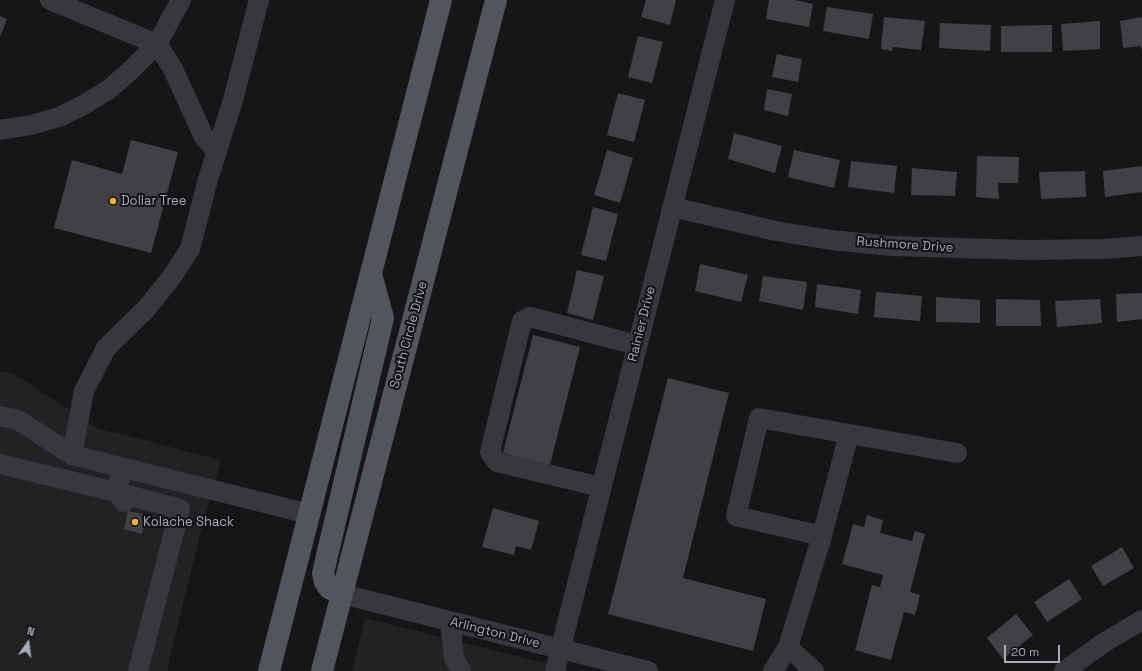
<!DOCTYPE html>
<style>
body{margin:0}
#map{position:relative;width:1142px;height:671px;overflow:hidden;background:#161618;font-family:"Space Grotesk",sans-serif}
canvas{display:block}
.north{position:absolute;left:8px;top:623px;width:40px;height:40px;-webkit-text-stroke:3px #111113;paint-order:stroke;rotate:14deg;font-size:11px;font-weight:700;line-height:16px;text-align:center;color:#a8adb8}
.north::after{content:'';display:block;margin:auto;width:14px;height:18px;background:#a8adb8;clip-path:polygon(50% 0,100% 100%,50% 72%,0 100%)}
.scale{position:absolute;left:1004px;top:645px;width:56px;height:18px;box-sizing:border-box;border:2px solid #a8adb8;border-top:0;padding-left:5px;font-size:12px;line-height:14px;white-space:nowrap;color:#a8adb8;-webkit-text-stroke:3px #111113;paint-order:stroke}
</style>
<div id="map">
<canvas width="1142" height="671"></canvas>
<div class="north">N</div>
<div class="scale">20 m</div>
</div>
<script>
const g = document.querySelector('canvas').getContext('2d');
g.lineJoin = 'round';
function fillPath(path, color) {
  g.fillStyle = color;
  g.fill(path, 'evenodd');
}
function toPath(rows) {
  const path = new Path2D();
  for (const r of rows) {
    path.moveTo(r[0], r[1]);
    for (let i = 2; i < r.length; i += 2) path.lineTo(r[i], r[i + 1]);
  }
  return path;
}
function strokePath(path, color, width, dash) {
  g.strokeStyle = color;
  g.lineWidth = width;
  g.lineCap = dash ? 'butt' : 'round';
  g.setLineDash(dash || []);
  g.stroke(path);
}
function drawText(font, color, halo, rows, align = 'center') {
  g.font = font + ' "Space Grotesk",sans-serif';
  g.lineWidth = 4;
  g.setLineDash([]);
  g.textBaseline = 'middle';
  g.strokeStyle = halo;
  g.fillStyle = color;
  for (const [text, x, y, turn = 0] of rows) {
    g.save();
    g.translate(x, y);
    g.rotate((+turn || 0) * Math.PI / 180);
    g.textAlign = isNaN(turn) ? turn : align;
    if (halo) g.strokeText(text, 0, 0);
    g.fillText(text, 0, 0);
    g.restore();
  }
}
fillPath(toPath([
 [0,371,14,374,97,428,221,460,197,546,167,671,0,671],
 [365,618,549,664,571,671,352,671]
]), '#222225');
fillPath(toPath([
 [646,0,676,0,670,25,641,17],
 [769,0,795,0,813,4,809,27,766,19],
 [827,7,873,14,869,39,823,31],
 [0,16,7,19,0,37],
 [884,17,925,21,921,50,893,47,892,51,881,49],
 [1142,17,1142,51,1140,46,1123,48,1120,21],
 [1100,21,1100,49,1063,51,1061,24],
 [940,23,991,25,990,51,939,48],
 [1052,25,1052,52,1001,52,1001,26],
 [638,36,663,42,652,83,628,77],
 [777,54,802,59,798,82,772,77],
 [767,89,792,94,788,116,764,110],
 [618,93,645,100,634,142,607,135],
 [734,133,782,146,775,173,728,159],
 [131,140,178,152,151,253,54,228,72,160,122,174],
 [607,150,633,158,620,203,594,195],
 [794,150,840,160,834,188,788,177],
 [977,156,1019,157,1018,183,998,183,999,199,976,197],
 [851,161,897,166,894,193,848,187],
 [1142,166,1142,192,1105,197,1103,171],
 [912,168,957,172,955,196,911,195],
 [1085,171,1086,197,1041,199,1039,172],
 [593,207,618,214,606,261,581,255],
 [700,264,748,275,741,302,695,291],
 [577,270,604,276,593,320,567,313],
 [763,276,807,282,803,310,759,301],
 [817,284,861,290,858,314,815,307],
 [876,292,922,296,920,321,874,317],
 [1142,293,1142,319,1117,322,1116,294],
 [936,297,980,300,980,323,936,322],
 [996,299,1040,300,1041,326,996,326],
 [1100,299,1102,323,1057,327,1055,301],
 [533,335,580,347,550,465,503,453],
 [668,378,729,393,683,578,766,599,753,651,608,614],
 [493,508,539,521,531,550,516,546,514,555,482,547],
 [128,511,147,515,142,534,124,529],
 [867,515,883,520,880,533,912,541,915,531,925,534,910,592,920,595,915,615,904,612,891,660,855,650,872,585,880,587,883,575,842,564,853,524,864,527],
 [1122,547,1134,568,1103,586,1091,566],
 [1069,579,1082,599,1047,622,1034,602],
 [1016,614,1033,635,1003,659,987,638]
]), '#404145');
strokePath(toPath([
 [50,0,157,44,172,67,204,137,217,152],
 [0,130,31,125,59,117,85,104,108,90,130,71,157,44,181,0],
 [672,207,776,231,831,240,892,246,1027,250,1104,249,1142,246],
 [0,416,18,420,72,455,309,514],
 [72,455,84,391,106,348,146,309,171,278,190,249,208,179,233,100,259,0],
 [0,464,116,492,124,502],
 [122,468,116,492,180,509,138,671],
 [601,487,497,462,490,452,522,321,530,317,637,345],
 [822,536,736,516,759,418,957,453],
 [342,594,648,671],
 [450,622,454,658,461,671],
 [555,671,725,0],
 [773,671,788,647],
 [814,671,788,647,822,536,849,434],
 [1064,671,1105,642,1142,620]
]), '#37383d', 20);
strokePath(toPath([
 [342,594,329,588,325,582,323,573,383,318,371,274],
 [269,671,441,0],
 [322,671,496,0]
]), '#53555c', 22);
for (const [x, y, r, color] of [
 [113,201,4,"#f2b134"],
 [135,522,4,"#f2b134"]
]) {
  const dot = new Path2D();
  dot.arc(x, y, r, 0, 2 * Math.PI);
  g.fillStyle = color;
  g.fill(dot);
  strokePath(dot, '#111113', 1.5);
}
drawText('13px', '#a8adb8', '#111113', [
 ["Dollar Tree",121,201],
 ["Kolache Shack",143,522]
], 'left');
drawText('13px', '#a8adb8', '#111113', [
 ["Rushmore Drive",905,245,4],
 ["Rainier Drive",642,324,-76],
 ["South Circle Drive",409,335,-75],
 ["Arlington Drive",495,633,14]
]);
</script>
